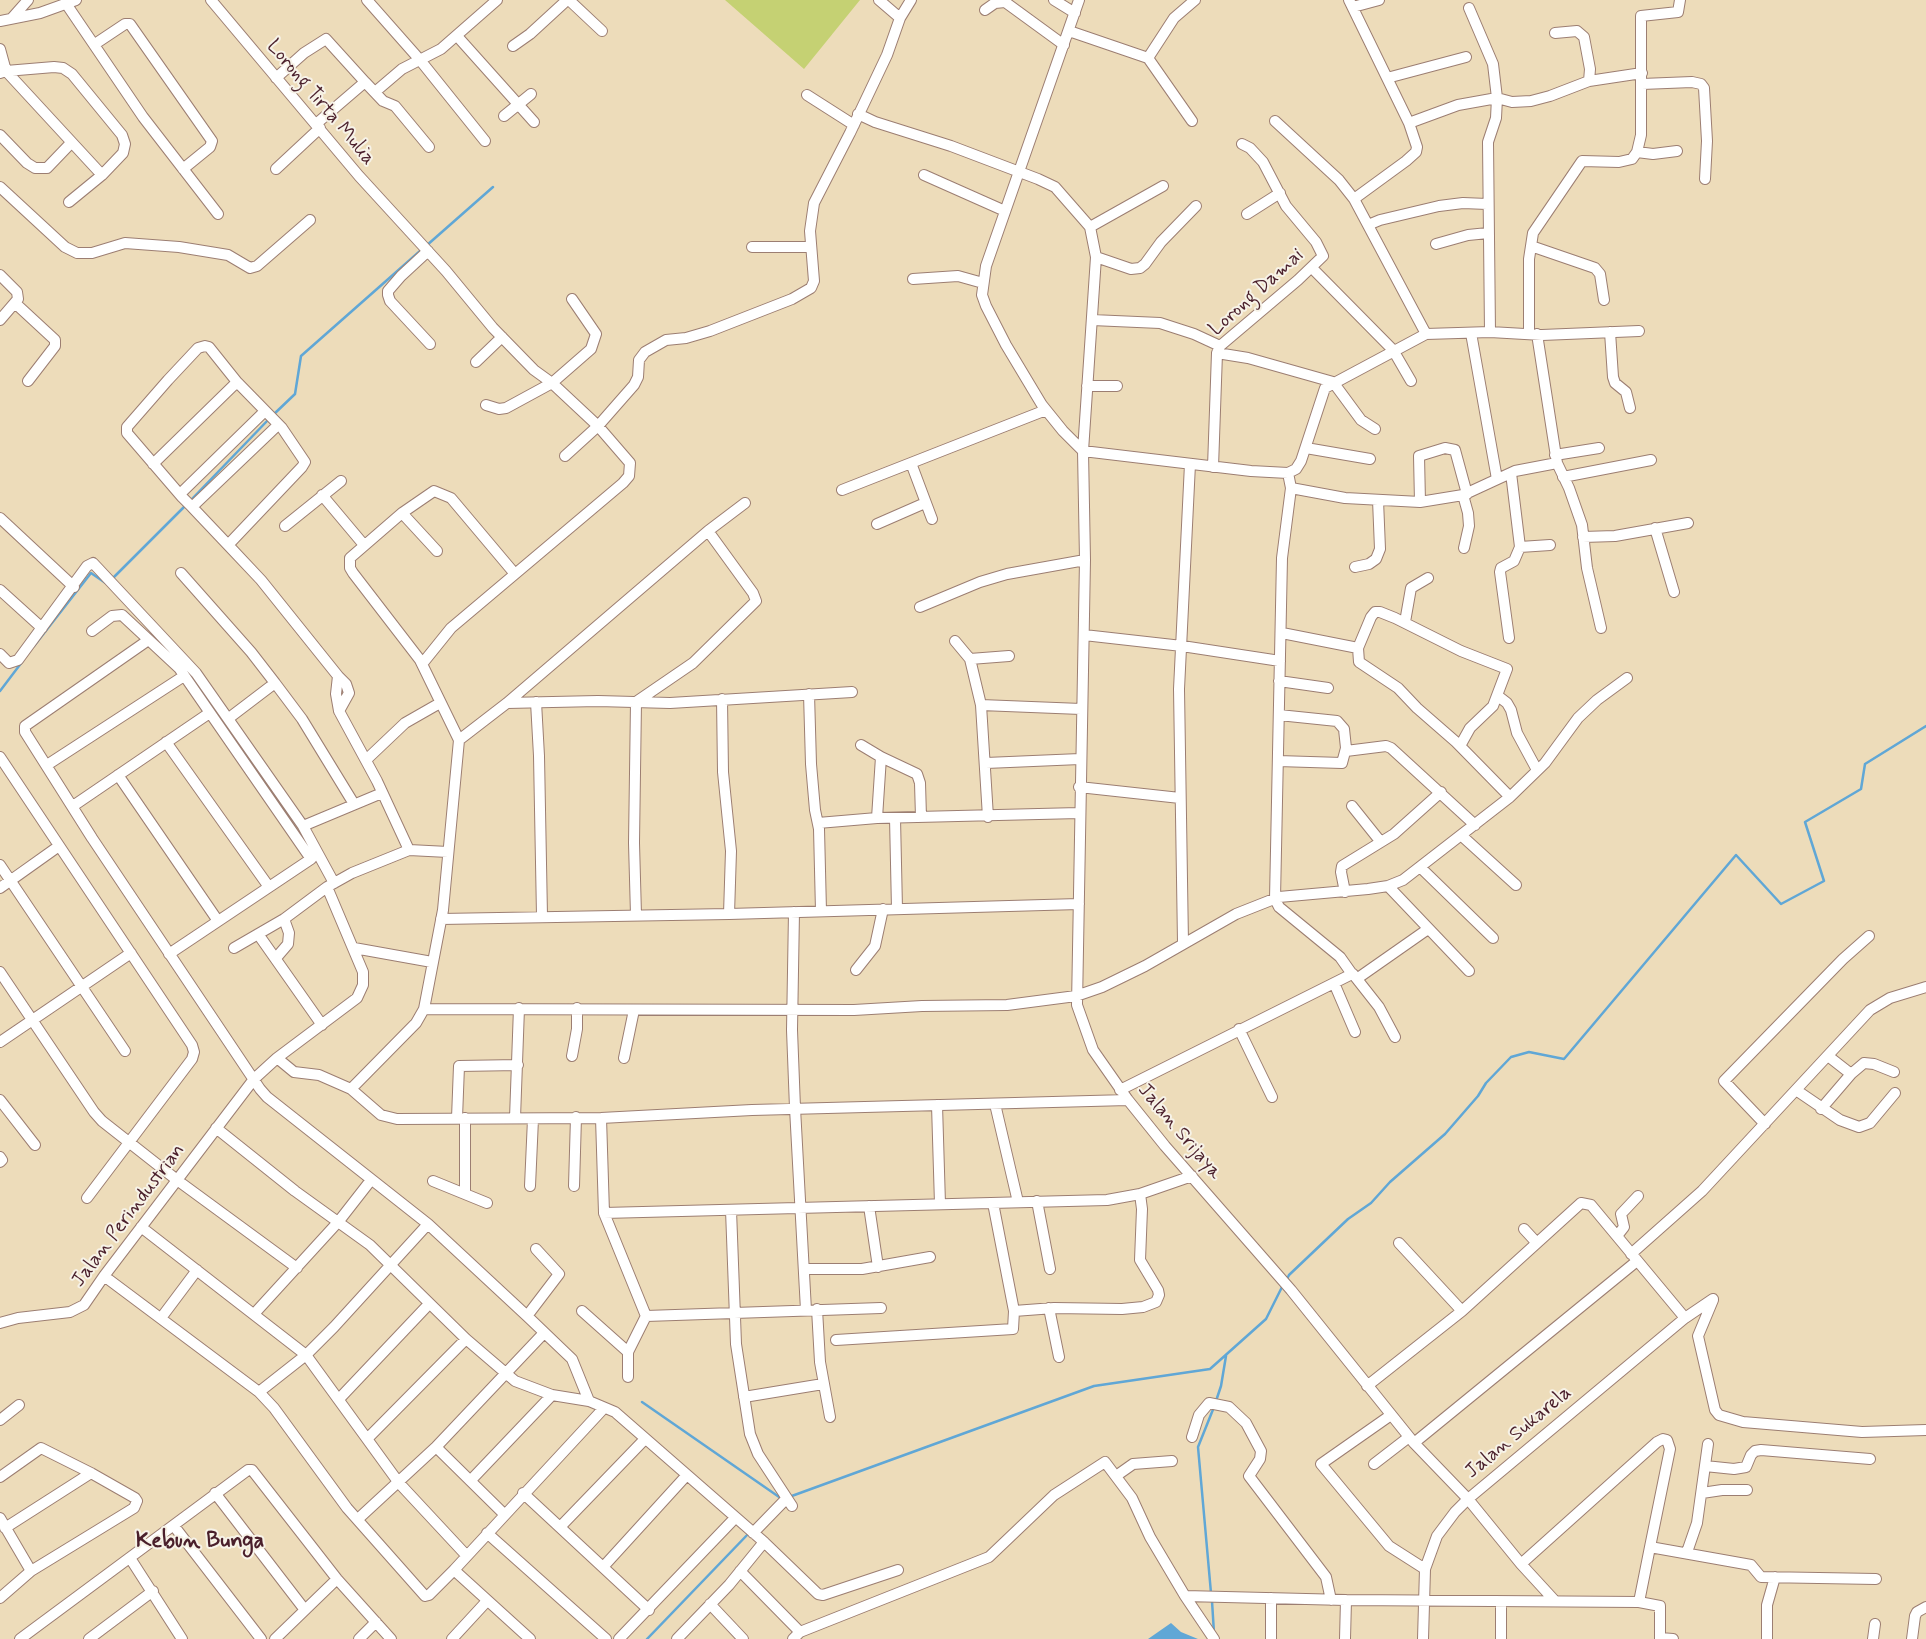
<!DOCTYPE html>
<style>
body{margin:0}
canvas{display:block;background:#eddcba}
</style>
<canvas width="1926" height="1639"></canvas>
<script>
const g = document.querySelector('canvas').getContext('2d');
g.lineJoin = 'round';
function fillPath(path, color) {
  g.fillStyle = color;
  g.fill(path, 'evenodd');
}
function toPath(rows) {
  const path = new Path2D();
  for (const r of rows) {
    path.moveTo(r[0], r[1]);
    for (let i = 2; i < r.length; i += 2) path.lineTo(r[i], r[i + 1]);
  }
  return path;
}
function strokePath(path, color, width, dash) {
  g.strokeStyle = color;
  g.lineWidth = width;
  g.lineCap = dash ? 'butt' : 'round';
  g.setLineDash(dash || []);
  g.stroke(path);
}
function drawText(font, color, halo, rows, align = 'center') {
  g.font = font + ' Mynerve,sans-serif';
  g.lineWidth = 4;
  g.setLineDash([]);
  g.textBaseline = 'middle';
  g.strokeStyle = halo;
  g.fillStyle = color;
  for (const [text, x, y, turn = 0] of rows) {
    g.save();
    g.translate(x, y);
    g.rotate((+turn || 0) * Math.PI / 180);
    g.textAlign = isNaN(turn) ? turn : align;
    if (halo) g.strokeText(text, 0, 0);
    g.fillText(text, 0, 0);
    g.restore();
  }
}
fillPath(toPath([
 [725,0,860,0,804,69]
]), '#c5d173');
fillPath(toPath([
 [1171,1623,1181,1632,1198,1639,1148,1639]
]), '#60a7d6');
strokePath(toPath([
 [426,246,493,187],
 [273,415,295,394,301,356,420,251],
 [190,501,269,419],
 [112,579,186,505],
 [34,646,91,573,107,584],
 [0,691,22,662],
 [1286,1281,1289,1275,1348,1219,1371,1203,1390,1182,1445,1134,1478,1096,1486,1083,1511,1057,1529,1052,1564,1059,1736,855,1781,904,1824,881,1805,822,1861,789,1865,764,1926,726],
 [1216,1401,1221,1386,1226,1356],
 [642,1402,782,1499],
 [789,1497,1094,1386,1210,1369,1266,1319,1283,1285],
 [1211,1593,1198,1447,1214,1407],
 [1212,1601,1214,1633],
 [647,1639,750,1532]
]), '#60a7d6', 2.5);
const street = toPath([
 [211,0,359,176,446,271,493,328,534,370,552,383,598,426,630,463,629,476,623,483,451,628,422,664],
 [367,0,420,60,485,141],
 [569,0,602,31],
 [879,0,900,18],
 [1054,0,1075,13],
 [1079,0,986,266,982,295,986,306,1006,345,1042,405,1063,431,1083,451,1085,560,1077,1005,1093,1050,1128,1100,1165,1146,1291,1290,1414,1443,1468,1499,1521,1564,1555,1601],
 [1349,0,1409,123,1417,147,1416,152,1406,161,1354,199],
 [67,5,143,117,218,214],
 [1353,7,1379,0],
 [1469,8,1493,64,1497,98,1496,118,1488,142,1490,332],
 [985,10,995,3,1005,2,1064,45],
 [12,18,28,0],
 [0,21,40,13,76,0],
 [1069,31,1148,58,1174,18,1195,0],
 [1555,33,1577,31,1584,37,1590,69,1589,81],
 [457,36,534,122],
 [95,44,125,24,130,24,212,141,210,147,183,169],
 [513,46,530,34,567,0],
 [0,49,6,71,0,73],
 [1148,58,1192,121],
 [276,78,304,53,326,39,365,82,316,124],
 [1387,78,1466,57],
 [365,82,383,101,395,106,429,147],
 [1642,84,1692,82,1701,84,1704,88,1707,141,1705,179],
 [375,92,402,69,441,49,497,0],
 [807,95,854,125],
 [858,114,875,122,951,146,1038,179,1055,187,1090,227,1096,257,1083,451,1251,471,1288,473,1296,469,1301,461,1325,388,1426,334,1490,332,1542,335,1639,331],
 [504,116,531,94],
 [1275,121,1339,180,1354,199,1426,334],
 [1409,123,1458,105,1497,98,1512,102,1531,101,1550,96,1589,81,1642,73],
 [0,135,27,163,35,168,47,168,71,143],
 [1637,152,1653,154,1677,151],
 [276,169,320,128],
 [924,175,1005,211],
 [0,187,65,247,77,253,92,253,125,243,179,247,228,255,250,268,257,266,310,220],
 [69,202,102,175,123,153,125,144,122,135,72,74,63,68,54,67,6,71,102,175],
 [1247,214,1280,193],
 [1368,225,1380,220,1439,206,1463,203,1487,204],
 [1090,227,1163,186],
 [1436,244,1468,235,1488,233],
 [1531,246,1595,268,1600,274,1604,300],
 [752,247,810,247],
 [428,251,401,276,388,291,388,295,390,301,430,344],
 [1096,257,1131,269,1140,268,1145,264,1161,242,1196,206],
 [1312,268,1393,350,1411,381],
 [0,275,17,292,18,299,0,320],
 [913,279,958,276,983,283],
 [15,303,55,340,55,346,28,381],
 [1092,320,1160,323,1194,334,1220,346],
 [1610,332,1613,377,1615,383,1626,392,1630,408],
 [1471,333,1497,479],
 [1529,334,1529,259,1533,233,1582,161,1619,162,1632,159,1637,152,1641,135,1641,16,1678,12,1680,0],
 [1537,334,1557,463],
 [1217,353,1248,358,1333,382,1361,420,1375,429],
 [476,362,502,337],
 [1087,386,1117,386],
 [486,405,499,409,506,408,552,383,591,349,596,334,572,299],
 [1306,448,1370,459],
 [1555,455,1599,448],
 [565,456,598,426,634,385,638,377,639,360,645,352,666,340,686,338,710,331,792,299,811,288,814,281,810,231,814,203,850,133,887,55,900,18,911,0],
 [911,463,932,519],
 [153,464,237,382],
 [1213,467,1217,353,1220,346,1298,280,1323,256,1316,242,1286,206,1263,162,1250,148,1242,144],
 [1563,477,1651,460],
 [1291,488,1345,498,1420,502,1463,495,1515,471,1557,463,1569,488,1582,525,1587,568,1601,628],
 [842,490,1046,410],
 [180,494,265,411],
 [322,495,364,545],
 [1463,495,1468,513,1469,526,1464,548],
 [1420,502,1419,456,1445,448,1455,450,1467,494],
 [192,507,278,425],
 [402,513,437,551],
 [0,518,74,587],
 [877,524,925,503],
 [285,526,341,481],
 [1655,528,1674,592],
 [1583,537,1615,536,1688,523],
 [228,545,302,467,305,462,282,428,237,382,209,347,205,346,198,348,168,380,127,427,127,433,182,497,192,507,228,545,261,580,338,676,336,694,339,711,377,781,409,850],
 [1520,547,1550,545],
 [1355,567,1369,564,1376,559,1380,549,1378,500],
 [181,573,251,652,275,683],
 [0,590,42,628],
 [920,607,980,582,1007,574,1085,560],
 [1405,622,1411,588,1428,578],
 [92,631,112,616,122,615,179,668,311,859],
 [1282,633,1358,648,1371,617,1375,612,1380,612,1395,618,1461,651,1507,669,1493,706,1470,728,1460,746],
 [1084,635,1182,646,1280,661],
 [1509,638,1500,572,1501,568,1514,561,1520,547,1511,473],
 [147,641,25,726,25,732,92,838,260,1089,267,1097,428,1224,527,1316,572,1359,589,1401],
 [955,641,970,659,981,705,988,817],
 [1358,648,1359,662,1398,688,1417,708,1456,742,1510,797],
 [0,654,9,663,18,660,87,566,93,563,196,673,303,826,382,793],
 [970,659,1009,656],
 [338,676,346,684,349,693,339,711],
 [1279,681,1328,688],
 [809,694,811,764,815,810,819,829,821,911],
 [1498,696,1507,703,1511,710,1517,733,1537,770],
 [722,699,723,772,731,851,729,914],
 [536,702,539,756,542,916],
 [507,703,598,701,670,703,852,692],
 [981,705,1081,709],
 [229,718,275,683,302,719,354,804],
 [459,740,507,703,708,531,745,503],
 [166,742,269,887],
 [861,745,881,757,917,774,920,783,921,817],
 [1346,751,1386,746,1391,748,1475,825],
 [0,757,192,1045,194,1052,192,1059,87,1198],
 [366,760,405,723,440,703],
 [1278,761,1342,763,1346,748,1344,729,1337,721,1279,715],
 [986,763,1080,759],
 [47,765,184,676],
 [118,775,218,921],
 [1079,787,1180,798],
 [73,806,208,714],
 [1352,806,1380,841],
 [877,818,881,757],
 [895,818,897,909],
 [818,823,877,818,1079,813],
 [303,826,334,883],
 [1462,836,1516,885],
 [0,865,125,1051],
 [1421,868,1493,938],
 [1388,886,1469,971],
 [0,888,59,846],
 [1345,892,1341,872,1342,866,1394,834,1441,792],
 [794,912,792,1030,795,1108,806,1310],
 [636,915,634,843,636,702,693,663,756,601,753,593,708,531],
 [441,919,729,914,1079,904],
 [258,934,322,1025],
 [1183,943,1179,689,1190,464],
 [234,948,284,919,327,887],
 [354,948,432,962],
 [169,954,311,859,317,852],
 [276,958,288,944,289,933,284,919],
 [856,970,875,946,883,909],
 [0,972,94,1112,102,1121,177,1180,297,1268],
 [1353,974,1379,1007,1395,1037],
 [1358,978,1428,929],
 [1334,983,1355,1032],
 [424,1009,854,1010,922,1006,1007,1005,1076,996,1102,987,1145,966,1236,914,1279,897,1368,889,1388,886,1403,880,1510,797,1545,763,1578,718,1597,700,1627,678],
 [1239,1029,1272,1097],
 [0,1042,131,953],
 [572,1056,577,1029,577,1008],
 [1828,1056,1851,1074,1864,1063,1874,1064,1894,1072],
 [277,1058,294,1072,319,1075,351,1089,381,1115,397,1119,601,1118,752,1110,1128,1100],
 [624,1058,634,1010],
 [351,1089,416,1023,424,1009,443,910,459,740,420,660,353,573,350,568,350,558,402,513,434,491,451,498,515,574],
 [1120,1090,1352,974,1340,957,1279,907,1275,899,1282,558,1291,488,1288,473],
 [1796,1090,1840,1120,1859,1127,1870,1123,1895,1093],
 [0,1100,35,1145],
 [995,1104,1018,1202],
 [937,1105,940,1204],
 [1821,1109,1851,1074],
 [457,1118,459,1066,518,1065],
 [515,1118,519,1008],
 [601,1118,604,1213,646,1316,881,1308],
 [1765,1124,1724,1081,1843,959,1869,936],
 [216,1128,295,1191,370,1245,466,1339,515,1381,552,1395,589,1401,615,1412,764,1542,818,1594,823,1595,898,1570],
 [0,1157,2,1160,0,1162],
 [433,1181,487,1203],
 [530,1186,533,1119],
 [574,1186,576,1117],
 [465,1194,465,1118],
 [1037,1201,1050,1269],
 [869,1206,878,1267],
 [731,1210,736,1344,750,1434,758,1454,792,1506],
 [604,1213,1107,1200,1140,1194,1192,1176],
 [141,1227,306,1355,399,1483,466,1555],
 [1524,1229,1536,1242],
 [1617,1236,1624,1227,1621,1214,1638,1196],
 [1399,1243,1462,1311],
 [1631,1254,1702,1191,1870,1010,1890,998,1926,987],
 [805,1269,862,1269,930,1257],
 [104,1276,259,1392,274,1408,347,1508,425,1596,429,1595,454,1570,604,1408],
 [1713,1300,1698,1336,1715,1410,1719,1415,1743,1422,1862,1432,1926,1430],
 [1049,1308,1059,1357],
 [817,1309,820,1362,830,1417],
 [582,1311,628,1352],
 [1014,1311,1054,1308,1122,1309,1143,1307,1156,1302,1159,1295,1158,1290,1140,1260,1142,1209,1140,1194],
 [254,1314,339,1221,371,1180],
 [527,1316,559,1274,536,1249],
 [161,1318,197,1270],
 [0,1323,18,1318,70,1312,84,1305,104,1276,254,1079,277,1058,357,998,363,985,363,972,327,887,352,873,409,850,448,852],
 [836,1340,1013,1329,1014,1311,993,1203],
 [628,1377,628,1352,646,1316],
 [1367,1386,1462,1311,1581,1203,1591,1205,1685,1318],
 [259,1392,306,1355,334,1327,428,1224],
 [744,1397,823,1384],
 [339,1399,429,1304],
 [1391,1415,1321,1464,1389,1546,1425,1569],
 [0,1420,19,1405],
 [1192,1437,1199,1415,1209,1403,1229,1407,1246,1423,1261,1451,1260,1459,1249,1476,1326,1577,1331,1600],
 [367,1439,466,1339],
 [1414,1443,1637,1261],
 [436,1447,504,1514],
 [1374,1464,1409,1437],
 [1705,1466,1734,1469,1746,1467,1751,1455,1755,1451,1761,1450,1870,1459],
 [1116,1476,1133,1464,1172,1461],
 [0,1477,41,1448,91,1473,135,1498,137,1501,134,1508,31,1571,0,1598],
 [471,1480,552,1395],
 [215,1493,305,1610],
 [523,1493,649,1610],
 [1702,1493,1722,1490,1747,1490],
 [0,1518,31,1571],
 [358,1519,436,1447,543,1334],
 [174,1526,261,1639],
 [561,1526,645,1439],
 [5,1528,91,1473],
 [487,1533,606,1639],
 [753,1533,786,1499],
 [1687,1552,1697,1523,1708,1444],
 [130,1558,182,1639],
 [1521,1564,1657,1442,1663,1439,1667,1440,1670,1449,1650,1547],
 [604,1566,686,1476],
 [454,1570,530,1639],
 [740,1571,800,1632],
 [1185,1596,1346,1600,1639,1602,1660,1606,1660,1639],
 [1639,1602,1650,1547,1751,1565,1761,1577,1876,1579],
 [710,1604,743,1639],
 [1660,1638,1673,1639],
 [20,1639,248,1470,252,1470,337,1579,391,1639],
 [89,1639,153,1591],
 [275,1639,337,1579],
 [359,1639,376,1622],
 [452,1639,487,1601],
 [619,1639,735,1518],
 [677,1639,729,1585,764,1542],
 [793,1639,800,1632,989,1557,1054,1495,1105,1462,1132,1498,1150,1537,1185,1596,1214,1639],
 [1271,1639,1271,1598],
 [1345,1639,1346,1600],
 [1423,1639,1425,1569,1437,1536,1455,1512,1468,1499,1685,1318,1713,1299],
 [1501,1639,1501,1602],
 [1767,1639,1767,1605,1775,1577],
 [1873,1639,1875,1624],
 [1912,1639,1915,1616,1917,1612,1926,1607]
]);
strokePath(street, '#9c7e72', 12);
strokePath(street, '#fff', 10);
drawText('20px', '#4a1f2b', '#f7f3e8', [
 ["Lorong Tirta Mulia",320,103,50],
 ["Lorong Damai",1257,293,-42],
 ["Jalan Srijaya",1179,1132,50],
 ["Jalan Perindustrian",129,1216,-53],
 ["Jalan Sukarela",1519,1433,-40]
]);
drawText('bold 22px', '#4a1f2b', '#f7f3e8', [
 ["Kebun Bunga",200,1542]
]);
</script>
